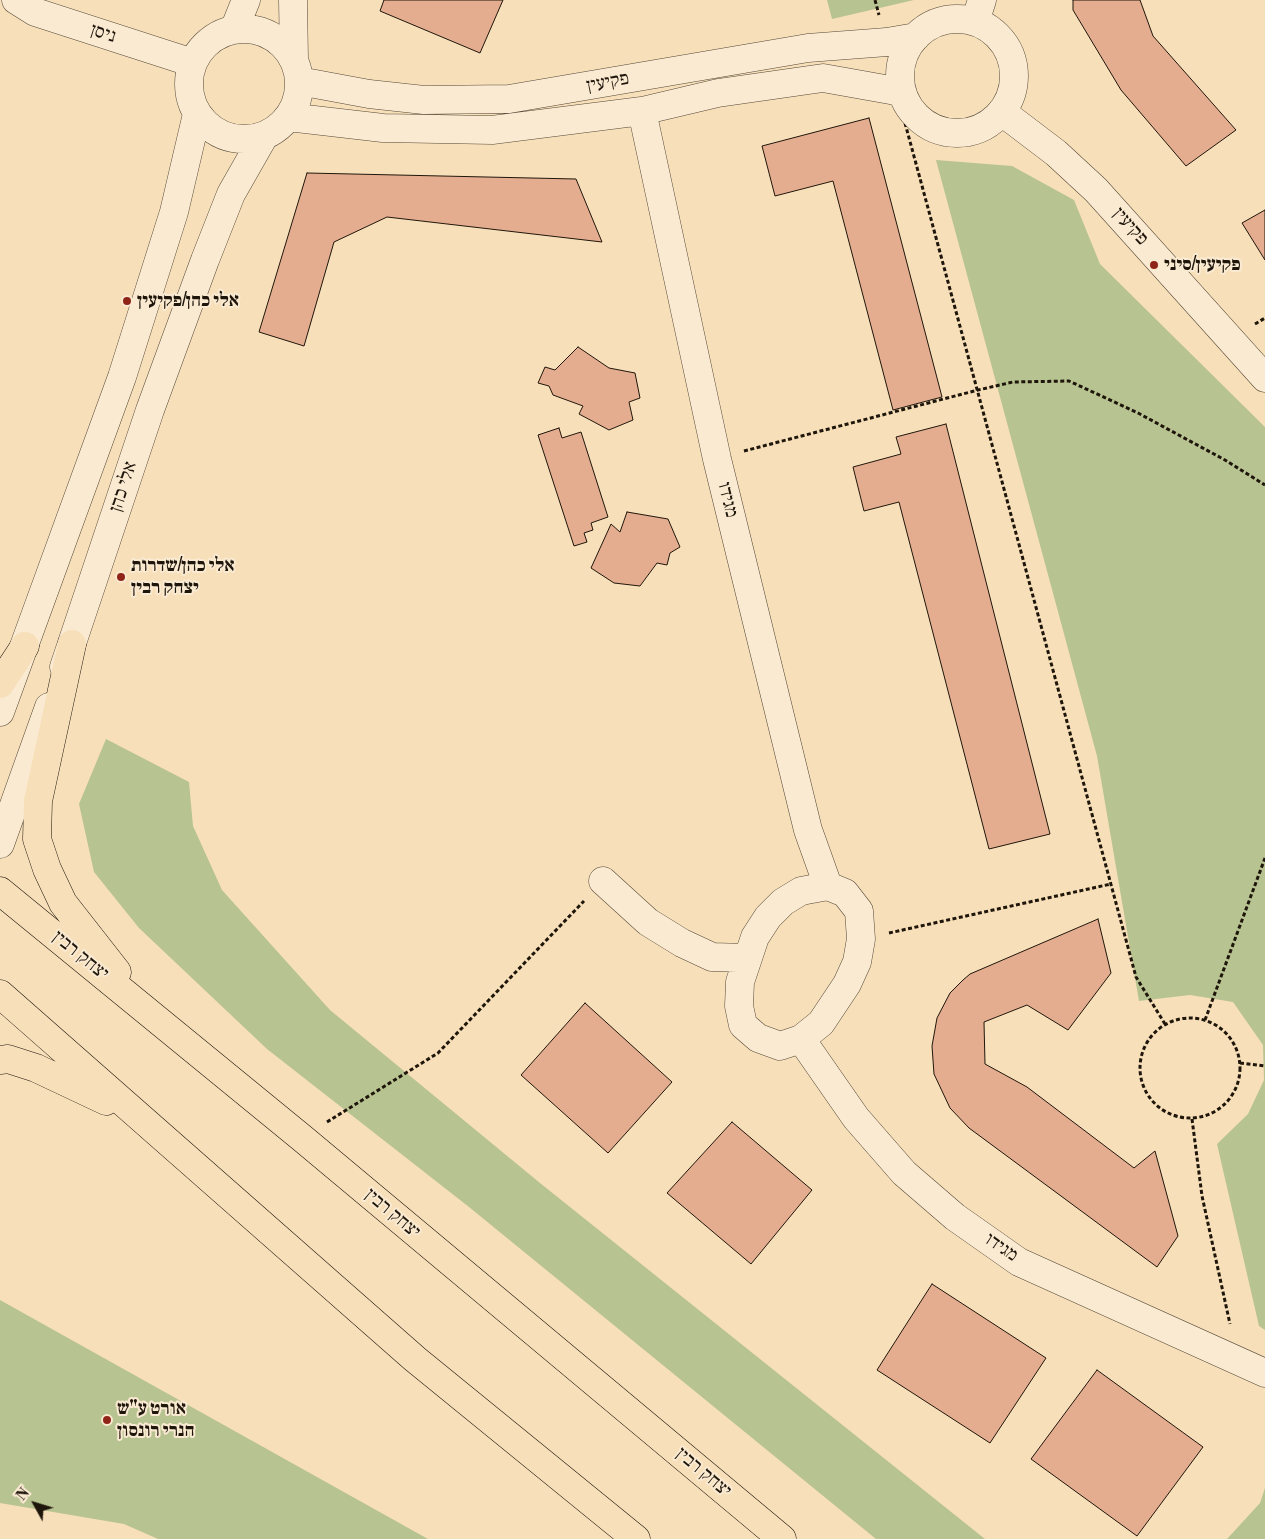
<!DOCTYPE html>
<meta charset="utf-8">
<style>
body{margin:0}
#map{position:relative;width:1265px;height:1539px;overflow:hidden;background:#f7dfb9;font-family:"Libre Bodoni",serif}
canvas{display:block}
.north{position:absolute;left:10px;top:1479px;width:50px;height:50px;-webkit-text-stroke:4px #faead2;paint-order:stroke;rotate:309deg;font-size:14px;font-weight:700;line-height:20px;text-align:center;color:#1f160b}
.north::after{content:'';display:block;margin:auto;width:18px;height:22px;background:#1f160b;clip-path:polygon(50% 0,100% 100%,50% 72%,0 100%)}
</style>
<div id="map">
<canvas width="1265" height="1539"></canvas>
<div class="north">N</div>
</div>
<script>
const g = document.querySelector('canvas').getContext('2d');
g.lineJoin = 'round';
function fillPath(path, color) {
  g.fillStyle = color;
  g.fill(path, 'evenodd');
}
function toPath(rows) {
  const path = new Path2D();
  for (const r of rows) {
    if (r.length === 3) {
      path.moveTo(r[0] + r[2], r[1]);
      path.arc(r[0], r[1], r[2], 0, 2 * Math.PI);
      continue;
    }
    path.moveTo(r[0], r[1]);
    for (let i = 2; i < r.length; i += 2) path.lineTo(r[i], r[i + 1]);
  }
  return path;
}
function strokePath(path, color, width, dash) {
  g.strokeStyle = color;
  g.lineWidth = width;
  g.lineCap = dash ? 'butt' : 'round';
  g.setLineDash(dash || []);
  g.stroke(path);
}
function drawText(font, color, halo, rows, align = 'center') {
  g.font = font + ' "Libre Bodoni","Frank Ruhl Libre",serif';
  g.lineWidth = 4;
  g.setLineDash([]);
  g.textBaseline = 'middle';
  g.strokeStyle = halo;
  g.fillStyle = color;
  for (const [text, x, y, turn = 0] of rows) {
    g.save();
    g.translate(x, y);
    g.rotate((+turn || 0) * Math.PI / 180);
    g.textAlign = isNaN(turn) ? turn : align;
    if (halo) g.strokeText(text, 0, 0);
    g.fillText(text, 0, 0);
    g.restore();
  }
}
fillPath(toPath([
 [827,0,914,0,832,19],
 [936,160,1012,166,1074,200,1100,264,1265,427,1265,1330,1259,1326,1217,1144,1248,1114,1264,1080,1263,1045,1233,1002,1190,995,1139,1001,1097,756],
 [106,739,189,782,193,826,222,890,330,1010,540,1183,985,1539,876,1539,469,1207,267,1049,139,928,94,872,79,804],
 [0,1300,428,1539,158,1539,124,1524,0,1503],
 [1265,1488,1265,1539,1227,1539,1260,1503]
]), '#b8c392');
const building = toPath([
 [384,0,503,0,480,53,380,11,384,0],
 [1073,0,1140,0,1153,36,1236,130,1186,166,1121,90,1073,10,1073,0],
 [869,118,942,397,893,410,833,181,775,196,762,146,869,118],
 [307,173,576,179,602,242,387,217,334,242,304,346,259,332,307,173],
 [1265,210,1265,260,1242,223,1265,210],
 [578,347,609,368,635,373,640,398,629,402,633,420,609,430,579,414,583,406,553,395,549,386,538,383,545,367,555,370,578,347],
 [946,424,1050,834,989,849,899,502,864,511,853,467,901,454,896,437,946,424],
 [559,428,562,438,581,432,608,517,591,523,593,530,584,533,587,542,574,546,538,435,559,428],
 [627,512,668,519,680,547,670,553,667,565,657,563,640,586,614,583,591,568,611,524,620,532,627,512],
 [1098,919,1111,973,1068,1030,1027,1005,984,1022,985,1064,1027,1087,1134,1168,1155,1151,1178,1236,1157,1267,969,1128,950,1108,934,1074,932,1046,937,1018,950,993,963,980,970,974,1098,919],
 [585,1003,672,1082,608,1153,521,1075,585,1003],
 [732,1122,812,1190,751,1264,667,1193,732,1122],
 [932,1284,1046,1358,990,1443,877,1370,932,1284],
 [1097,1370,1203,1447,1137,1536,1031,1459,1097,1370]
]);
fillPath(building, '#e4ad8f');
strokePath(building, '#1f160b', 1);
const minor = toPath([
 [16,0,35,12,193,63],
 [293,0,294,59],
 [957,76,57],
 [975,22,982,0],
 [244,84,55],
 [234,30,246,0],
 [299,81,369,94,424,100,509,99,808,48,887,42,916,37],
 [642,111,717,459,808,830,828,886],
 [1002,112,1056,153,1096,190,1265,378],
 [288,117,383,128,492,130,642,111,718,93,823,78,896,91,903,95],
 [64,667,150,410,205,260,231,194,264,136],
 [0,712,122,377,174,212,197,114],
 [0,844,49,707],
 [603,881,648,922,682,943,712,957,746,958],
 [828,886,845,893,859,911,861,939,857,962,847,984,821,1023,801,1039,780,1046,758,1038,743,1025,739,1006,740,982,755,937,768,917,783,902,801,891,828,886],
 [801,1039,856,1118,904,1173,955,1217,1019,1262,1265,1373]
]);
const major = toPath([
 [72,644,38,801,37,839,47,869,63,903,117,972],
 [0,684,25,646],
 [0,891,302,1138,782,1539],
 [0,994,415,1359,636,1539],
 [0,1060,8,1059,36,1068,106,1101]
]);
strokePath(minor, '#554836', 29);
strokePath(major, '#1f160b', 29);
strokePath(toPath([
 [875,0,879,15],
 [905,123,1136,977,1165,1024],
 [1255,324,1265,318],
 [744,451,978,390,1013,382,1069,381,1138,413,1225,460,1265,485],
 [889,933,1111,884],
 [1190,1068,50],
 [1205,1020,1265,858],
 [1240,1063,1265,1066],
 [1192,1119,1202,1196,1230,1324],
 [327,1122,438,1053,584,901]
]), '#1f160b', 3, [4, 2.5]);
strokePath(minor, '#faead2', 28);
strokePath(major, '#f7dfb9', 28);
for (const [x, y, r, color] of [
 [1154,265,5,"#8f2418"],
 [127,301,5,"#8f2418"],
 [121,577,5,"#8f2418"],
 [107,1420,5,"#8f2418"]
]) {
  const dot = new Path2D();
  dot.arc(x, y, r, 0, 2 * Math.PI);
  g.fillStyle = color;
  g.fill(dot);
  strokePath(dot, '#faead2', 2);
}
drawText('19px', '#1f160b', '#faead2', [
 ["ניסן",103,34,18],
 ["פקיעין",608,83,-11],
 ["פקיעין",1130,227,48],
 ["אלי כהן",124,487,-72],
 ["מגידו",727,500,76],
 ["יצחק רבין",80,956,39],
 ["יצחק רבין",392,1214,40],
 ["מגידו",1001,1248,34],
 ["יצחק רבין",703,1473,40]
]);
drawText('bold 19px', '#1f160b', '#faead2', [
 ["פקיעין/סיני",1164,265],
 ["אלי כהן/פקיעין",137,301],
 ["אלי כהן/שדרות",131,566],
 ["יצחק רבין",131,588],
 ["אורט ע\"ש",117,1409],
 ["הנרי רונסון",117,1431]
], 'left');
</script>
